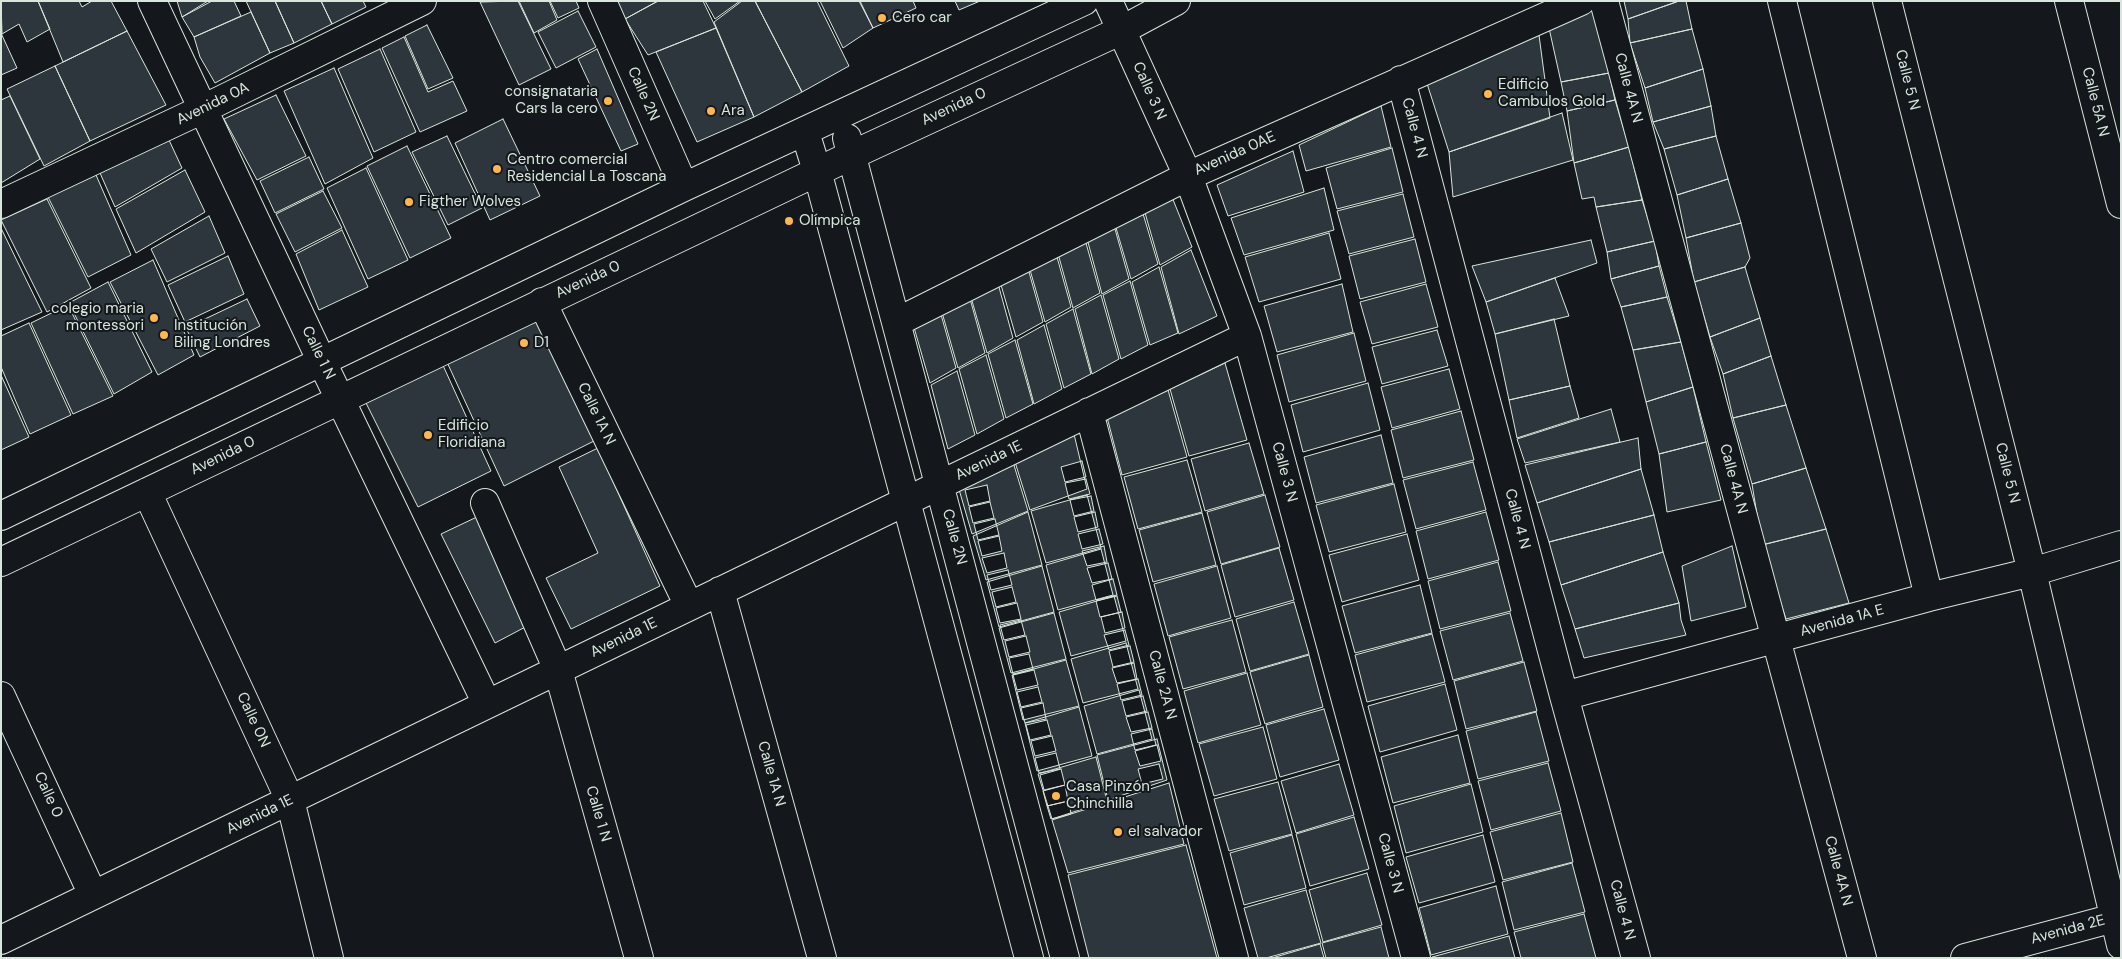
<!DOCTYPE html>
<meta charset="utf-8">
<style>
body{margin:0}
#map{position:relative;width:2122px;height:959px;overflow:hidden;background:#14181c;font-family:"DM Sans",sans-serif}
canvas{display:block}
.frame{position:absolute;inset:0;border:2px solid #d8e6dc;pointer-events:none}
</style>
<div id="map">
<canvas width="2122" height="959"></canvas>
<div class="frame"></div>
</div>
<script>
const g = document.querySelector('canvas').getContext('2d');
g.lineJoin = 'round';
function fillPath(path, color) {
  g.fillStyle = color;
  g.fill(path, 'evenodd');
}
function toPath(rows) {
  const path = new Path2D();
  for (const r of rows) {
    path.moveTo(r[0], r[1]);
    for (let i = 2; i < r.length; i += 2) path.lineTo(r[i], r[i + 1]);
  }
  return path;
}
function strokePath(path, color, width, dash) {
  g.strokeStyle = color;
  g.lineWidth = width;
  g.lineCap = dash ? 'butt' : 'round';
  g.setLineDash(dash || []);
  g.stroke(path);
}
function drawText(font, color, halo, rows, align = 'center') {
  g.font = font + ' "DM Sans",sans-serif';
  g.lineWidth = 4;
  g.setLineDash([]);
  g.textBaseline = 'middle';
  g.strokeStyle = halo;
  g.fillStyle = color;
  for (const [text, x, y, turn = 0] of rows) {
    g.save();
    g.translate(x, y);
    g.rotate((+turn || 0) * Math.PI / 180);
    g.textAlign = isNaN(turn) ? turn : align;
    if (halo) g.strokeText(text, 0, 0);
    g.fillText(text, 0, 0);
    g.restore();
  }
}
const building = toPath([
 [1,1,38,1,50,29,27,42,19,24,2,34,1,1],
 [38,1,79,1,82,7,92,1,111,1,127,31,63,62,38,1],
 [177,1,212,1,182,17,177,1],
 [208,1,234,1,241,16,194,37,182,17,208,1],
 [246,1,275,1,294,43,270,53,246,1],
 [275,1,321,1,332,24,294,43,275,1],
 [321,1,363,1,366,7,332,24,321,1],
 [518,1,551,69,519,85,480,2,518,1],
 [519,1,549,1,557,20,534,33,519,1],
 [550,1,576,1,579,8,558,18,550,1],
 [616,1,658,1,625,19,616,1],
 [658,1,703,1,716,28,648,55,625,19,658,1],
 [705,1,740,1,715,19,705,1],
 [742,1,755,1,802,92,754,117,714,22,742,1],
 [755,1,817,1,849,66,802,92,755,1],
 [820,1,859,1,873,28,843,48,820,1],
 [860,1,913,1,916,8,873,28,860,1],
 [955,1,980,1,959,10,955,1],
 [1624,1,1679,1,1628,19,1624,1],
 [1679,1,1686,1,1692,29,1630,43,1628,19,1679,1],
 [1594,9,1609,73,1561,82,1549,28,1594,9],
 [578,11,596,47,556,68,538,32,578,11],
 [251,12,270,53,215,83,200,57,194,37,251,12],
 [1537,20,1550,118,1449,152,1423,71,1537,20],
 [427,25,453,78,428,89,405,36,427,25],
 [716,28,754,117,697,142,656,52,716,28],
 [1692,29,1703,69,1645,88,1630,43,1692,29],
 [127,31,166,105,90,141,55,66,127,31],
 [1,33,17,68,1,75,1,33],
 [404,37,428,92,453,81,467,111,420,132,382,48,404,37],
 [380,49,416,132,374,152,338,69,380,49],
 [597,49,638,144,621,151,578,59,597,49],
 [55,66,90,141,44,166,7,89,55,66],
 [334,68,373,158,325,184,284,91,334,68],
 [1703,69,1711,106,1653,122,1645,88,1703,69],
 [1609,73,1615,100,1567,111,1561,82,1609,73],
 [276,95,306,156,257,180,224,119,276,95],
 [10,96,40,159,1,183,1,100,10,96],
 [1615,100,1629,147,1574,163,1567,111,1615,100],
 [1381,106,1391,147,1306,171,1299,145,1381,106],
 [1711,106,1716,136,1664,149,1653,122,1711,106],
 [1562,113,1573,160,1453,197,1449,152,1562,113],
 [503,119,540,196,490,220,455,143,503,119],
 [447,136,482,208,448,225,412,152,447,136],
 [1716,136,1728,179,1677,195,1664,149,1716,136],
 [169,140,182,168,115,207,100,173,169,140],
 [407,146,451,238,410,258,367,166,407,146],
 [1629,147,1642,200,1596,207,1594,197,1582,199,1574,163,1629,147],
 [1392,148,1403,192,1337,209,1326,168,1392,148],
 [1293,151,1304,192,1228,216,1217,185,1293,151],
 [309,157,324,189,275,213,260,181,309,157],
 [366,168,408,260,368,279,327,188,366,168],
 [185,170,205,212,136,253,116,209,185,170],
 [96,175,131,255,88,277,48,197,96,175],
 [1728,179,1741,223,1686,238,1677,195,1728,179],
 [1324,188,1334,230,1244,255,1231,218,1324,188],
 [323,191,342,228,295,252,276,214,323,191],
 [1170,192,1192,247,1160,265,1143,206,1170,192],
 [1403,194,1414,237,1349,254,1337,211,1403,194],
 [47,199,91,288,47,312,1,220,47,199],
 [1642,200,1655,241,1607,252,1596,207,1642,200],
 [1141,207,1158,264,1131,279,1114,221,1141,207],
 [209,216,225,253,167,282,151,249,209,216],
 [1113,222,1129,279,1102,294,1086,235,1113,222],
 [1741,223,1750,258,1745,267,1694,282,1686,238,1741,223],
 [1,228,42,312,1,330,1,228],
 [342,230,368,287,319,310,296,254,342,230],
 [1329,233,1341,279,1259,302,1245,257,1329,233],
 [1084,236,1100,293,1073,308,1057,250,1084,236],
 [1415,239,1426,282,1360,299,1349,256,1415,239],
 [1591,240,1597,263,1486,302,1472,266,1591,240],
 [1655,241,1659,266,1611,279,1607,252,1655,241],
 [1055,250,1071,307,1045,322,1028,263,1055,250],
 [1191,250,1217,316,1179,334,1161,267,1191,250],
 [228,256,244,294,185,322,168,285,228,256],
 [153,260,194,355,158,375,110,282,153,260],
 [1027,265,1043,322,1016,337,999,278,1027,265],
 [1659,266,1667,297,1621,307,1611,279,1659,266],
 [1159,267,1178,333,1150,345,1132,282,1159,267],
 [1745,267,1760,318,1710,337,1694,282,1745,267],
 [1555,278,1569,316,1495,334,1486,302,1555,278],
 [997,280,1013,338,987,353,970,294,997,280],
 [1130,281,1148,345,1121,359,1103,295,1130,281],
 [108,282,152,372,114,394,69,303,108,282],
 [1342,284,1353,332,1277,352,1264,306,1342,284],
 [1426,284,1438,327,1372,344,1360,302,1426,284],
 [969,295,985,353,958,368,941,309,969,295],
 [1101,295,1119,359,1092,374,1075,309,1101,295],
 [1667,297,1681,342,1633,350,1621,307,1667,297],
 [247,299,260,326,200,357,186,328,247,299],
 [68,305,113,396,73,414,31,323,68,305],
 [1073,309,1091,374,1064,388,1046,324,1073,309],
 [940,311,956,368,930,383,913,324,940,311],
 [538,314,594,441,504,486,446,360,538,314],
 [1760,318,1771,356,1723,374,1710,337,1760,318],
 [1554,319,1570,386,1509,400,1495,334,1554,319],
 [29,323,71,415,30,434,1,367,1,336,29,323],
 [1044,325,1062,389,1034,404,1017,340,1044,325],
 [1437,330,1448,366,1382,384,1372,347,1437,330],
 [1354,333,1366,381,1289,402,1277,355,1354,333],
 [1015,340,1033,404,1006,418,988,354,1015,340],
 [1681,342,1693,387,1646,402,1633,350,1681,342],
 [986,355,1004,419,977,434,959,369,986,355],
 [1771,356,1786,405,1733,418,1723,374,1771,356],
 [441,361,491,471,418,507,364,399,441,361],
 [1225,363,1247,440,1189,456,1170,389,1225,363],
 [1449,369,1460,409,1392,428,1381,387,1449,369],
 [957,371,975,435,948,449,931,385,957,371],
 [1,375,29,437,1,450,1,375],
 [1368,383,1380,430,1303,452,1291,405,1368,383],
 [1570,386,1579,418,1517,438,1509,400,1570,386],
 [1693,387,1706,442,1659,454,1646,402,1693,387],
 [1168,390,1187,457,1122,475,1107,417,1168,390],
 [1786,405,1806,468,1752,484,1733,418,1786,405],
 [1611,409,1620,442,1525,463,1517,439,1611,409],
 [1461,411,1474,460,1403,478,1391,430,1461,411],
 [1074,434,1087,489,1030,510,1015,462,1074,434],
 [1381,435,1393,483,1316,503,1304,457,1381,435],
 [1638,438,1641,469,1537,503,1525,465,1638,438],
 [1706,442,1721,500,1667,512,1659,454,1706,442],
 [1249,443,1264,494,1205,511,1191,459,1249,443],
 [598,448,660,586,571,629,546,578,598,553,559,467,598,448],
 [1187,460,1202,512,1138,529,1124,477,1187,460],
 [1082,461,1086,477,1065,482,1061,467,1082,461],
 [1013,462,1028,511,972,534,958,486,1013,462],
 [1473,462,1486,510,1416,529,1403,480,1473,462],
 [1806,468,1826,529,1762,545,1752,484,1806,468],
 [1641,469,1654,515,1549,542,1537,503,1641,469],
 [1086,479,1090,494,1069,499,1065,483,1086,479],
 [1394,484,1406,532,1329,552,1316,505,1394,484],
 [987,485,990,501,969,506,965,490,987,485],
 [1087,495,1101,548,1046,563,1031,511,1087,495],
 [1265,495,1280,547,1221,564,1207,512,1265,495],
 [1091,496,1094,511,1074,516,1070,500,1091,496],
 [990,502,994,518,973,523,969,507,990,502],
 [1028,512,1042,565,986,580,973,536,1028,512],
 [1095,512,1098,527,1078,532,1074,517,1095,512],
 [1486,512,1499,560,1428,579,1416,531,1486,512],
 [1202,513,1216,565,1153,582,1139,530,1202,513],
 [1654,515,1663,552,1561,585,1549,542,1654,515],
 [479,516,531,624,495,643,441,534,479,516],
 [995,519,999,535,978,540,974,524,995,519],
 [1099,529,1103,544,1082,549,1078,534,1099,529],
 [1826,529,1849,603,1786,619,1762,545,1826,529],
 [1407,534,1419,580,1342,602,1329,555,1407,534],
 [999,536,1002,551,982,556,978,541,999,536],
 [1104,546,1107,562,1087,566,1082,551,1104,546],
 [1732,546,1746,607,1691,621,1682,566,1732,546],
 [1279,548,1294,600,1235,617,1221,565,1279,548],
 [1101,549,1113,595,1058,610,1046,565,1101,549],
 [1663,552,1679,603,1575,629,1561,585,1663,552],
 [1004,553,1007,568,987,573,982,558,1004,553],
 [1498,562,1511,611,1440,629,1428,581,1498,562],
 [1108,563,1112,579,1092,583,1087,568,1108,563],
 [1042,566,1054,612,999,627,987,582,1042,566],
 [1217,566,1231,618,1168,636,1154,584,1217,566],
 [1008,570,1012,585,991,590,987,575,1008,570],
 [1113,579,1117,595,1096,600,1092,585,1113,579],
 [1420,585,1432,633,1355,653,1342,606,1420,585],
 [1012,587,1016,602,996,607,992,592,1012,587],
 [1114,596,1126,641,1071,656,1059,612,1114,596],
 [1117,596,1121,612,1100,617,1096,601,1117,596],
 [1294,602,1309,654,1250,671,1236,619,1294,602],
 [1017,603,1021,619,1000,623,996,608,1017,603],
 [1679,603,1681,620,1686,635,1584,658,1575,629,1679,603],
 [1122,612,1125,628,1105,633,1101,617,1122,612],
 [1054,613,1066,659,1011,673,999,628,1054,613],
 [1510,613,1523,661,1453,680,1440,631,1510,613],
 [1021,620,1025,635,1004,640,1000,625,1021,620],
 [1232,620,1246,672,1183,689,1169,637,1232,620],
 [1125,630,1129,645,1109,650,1104,635,1125,630],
 [1432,634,1445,682,1367,702,1355,655,1432,634],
 [1026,636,1030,652,1009,657,1005,641,1026,636],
 [1126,643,1138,689,1083,703,1071,659,1126,643],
 [1130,646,1134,662,1113,667,1109,651,1130,646],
 [1029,654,1033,669,1013,674,1009,658,1029,654],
 [1309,655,1323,707,1265,724,1250,672,1309,655],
 [1066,660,1079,706,1023,720,1012,675,1066,660],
 [1524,662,1537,711,1466,729,1454,681,1524,662],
 [1134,663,1137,679,1117,683,1112,668,1134,663],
 [1034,670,1038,685,1017,690,1013,675,1034,670],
 [1247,673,1261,725,1198,743,1184,691,1247,673],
 [1138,679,1142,695,1121,700,1117,684,1138,679],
 [1445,684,1457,730,1380,752,1368,706,1445,684],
 [1038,687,1042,702,1021,707,1017,692,1038,687],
 [1139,690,1152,739,1097,754,1084,706,1139,690],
 [1143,696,1147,711,1126,716,1122,701,1143,696],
 [1043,703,1046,719,1025,723,1021,708,1043,703],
 [1079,707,1092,756,1037,771,1025,723,1079,707],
 [1324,709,1339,760,1280,777,1266,725,1324,709],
 [1148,712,1152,728,1131,732,1126,717,1148,712],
 [1536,712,1549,761,1478,779,1466,731,1536,712],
 [1047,720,1051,735,1030,740,1026,725,1047,720],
 [1263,727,1277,779,1214,796,1199,744,1263,727],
 [1152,729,1156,745,1135,750,1131,734,1152,729],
 [1458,735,1470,783,1393,803,1381,757,1458,735],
 [1052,736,1056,751,1035,756,1031,741,1052,736],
 [1157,739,1167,780,1108,800,1097,755,1157,739],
 [1157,745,1161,761,1140,766,1135,751,1157,745],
 [1056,753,1060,769,1039,773,1035,758,1056,753],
 [1096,757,1107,801,1052,819,1038,774,1096,757],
 [1548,763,1561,811,1491,830,1478,781,1548,763],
 [1159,764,1163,779,1142,784,1138,769,1159,764],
 [1339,764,1354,815,1296,833,1281,781,1339,764],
 [1061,769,1065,785,1044,790,1040,775,1061,769],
 [1278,782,1292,834,1229,851,1214,799,1278,782],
 [1169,783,1184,844,1068,873,1052,820,1169,783],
 [1471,784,1483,832,1406,853,1394,806,1471,784],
 [1065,785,1068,801,1047,806,1043,791,1065,785],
 [1069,801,1071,814,1051,819,1047,806,1069,801],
 [1561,813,1573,862,1503,880,1490,832,1561,813],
 [1354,817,1369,869,1310,886,1296,834,1354,817],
 [1292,835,1306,888,1244,905,1230,853,1292,835],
 [1483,835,1495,882,1419,903,1406,857,1483,835],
 [1186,845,1217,958,1089,958,1068,875,1186,845],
 [1572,863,1585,912,1514,930,1502,882,1572,863],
 [1367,873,1382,925,1323,942,1309,890,1367,873],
 [1496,886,1508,934,1431,955,1419,908,1496,886],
 [1306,890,1321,943,1266,958,1258,958,1244,908,1306,890],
 [1584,914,1596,958,1521,958,1514,932,1584,914],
 [1381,927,1389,958,1326,958,1322,943,1381,927],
 [1509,936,1515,958,1432,958,1432,957,1509,936],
 [1320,944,1324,958,1272,958,1320,944]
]);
fillPath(building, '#2c363c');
strokePath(building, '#d8e6dc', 1);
const minor = toPath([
 [152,1,322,362,487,704],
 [602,1,684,187],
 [1108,1,1188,176,1247,336,1416,958],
 [1604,1,1862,958],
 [1782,1,1929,597],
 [1887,1,2032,572,2121,945],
 [2069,1,2121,204],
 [1401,80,1564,696,1636,958],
 [805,132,817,171,1029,958],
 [847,138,1065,958],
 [1,204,203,109,422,1],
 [542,302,689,606],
 [897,322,1188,176,1581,1],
 [1089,412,1234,958],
 [147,492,290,800,329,958],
 [485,503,558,670,639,958],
 [1,516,684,187,1084,1],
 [1,562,852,155,1122,30,1176,1],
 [720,591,822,958],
 [1,696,93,895],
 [1564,696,1929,597,2032,572,2121,545],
 [1,940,1247,336],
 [1965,958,2114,918]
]);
strokePath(minor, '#d8e6dc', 30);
strokePath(minor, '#14181c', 28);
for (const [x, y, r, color] of [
 [882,18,5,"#ffb74d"],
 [1488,94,5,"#ffb74d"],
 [608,101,5,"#ffb74d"],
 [711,111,5,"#ffb74d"],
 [497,169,5,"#ffb74d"],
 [409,202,5,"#ffb74d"],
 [789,221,5,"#ffb74d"],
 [154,318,5,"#ffb74d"],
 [164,335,5,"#ffb74d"],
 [524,343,5,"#ffb74d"],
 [428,435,5,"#ffb74d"],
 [1056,796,5,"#ffb74d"],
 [1118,832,5,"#ffb74d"]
]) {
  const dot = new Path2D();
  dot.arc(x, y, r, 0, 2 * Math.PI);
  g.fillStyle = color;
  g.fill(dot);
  strokePath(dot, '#14181c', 2);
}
drawText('15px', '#d8e6dc', '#14181c', [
 ["Cero car",892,18],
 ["Edificio",1498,85],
 ["Cambulos Gold",1498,102],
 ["consignataria",598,92,"right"],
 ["Cars la cero",598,109,"right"],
 ["Ara",721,111],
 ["Centro comercial",507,160],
 ["Residencial La Toscana",507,177],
 ["Figther Wolves",419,202],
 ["Olímpica",799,221],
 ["colegio maria",144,309,"right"],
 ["montessori",144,326,"right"],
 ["Institución",174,326],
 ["Biling Londres",174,343],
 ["D1",534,343],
 ["Edificio",438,426],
 ["Floridiana",438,443],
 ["Casa Pinzón",1066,787],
 ["Chinchilla",1066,804],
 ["el salvador",1128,832]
], 'left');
drawText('15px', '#d8e6dc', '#14181c', [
 ["Calle 5 N",1907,80,76],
 ["Calle 4A N",1628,88,75],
 ["Calle 3 N",1149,91,66],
 ["Calle 2N",643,94,66],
 ["Calle 5A N",2095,102,76],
 ["Avenida 0A",213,104,-26],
 ["Avenida 0",954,107,-25],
 ["Calle 4 N",1414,128,75],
 ["Avenida 0AE",1235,154,-24],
 ["Avenida 0",588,280,-25],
 ["Calle 1 N",318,353,64],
 ["Calle 1A N",596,414,64],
 ["Avenida 0",223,456,-26],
 ["Avenida 1E",989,461,-26],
 ["Calle 3 N",1284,472,75],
 ["Calle 5 N",2007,473,76],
 ["Calle 4A N",1733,479,75],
 ["Calle 4 N",1517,519,75],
 ["Calle 2N",954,537,75],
 ["Avenida 1A E",1842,621,-15],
 ["Avenida 1E",624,638,-26],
 ["Calle 2A N",1162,685,75],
 ["Calle 0N",253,720,65],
 ["Calle 1A N",771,774,74],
 ["Calle 0",48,795,65],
 ["Calle 1 N",598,814,74],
 ["Avenida 1E",260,815,-26],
 ["Calle 3 N",1390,863,75],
 ["Calle 4A N",1838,871,75],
 ["Calle 4 N",1622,910,75],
 ["Avenida 2E",2068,930,-15]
]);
</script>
